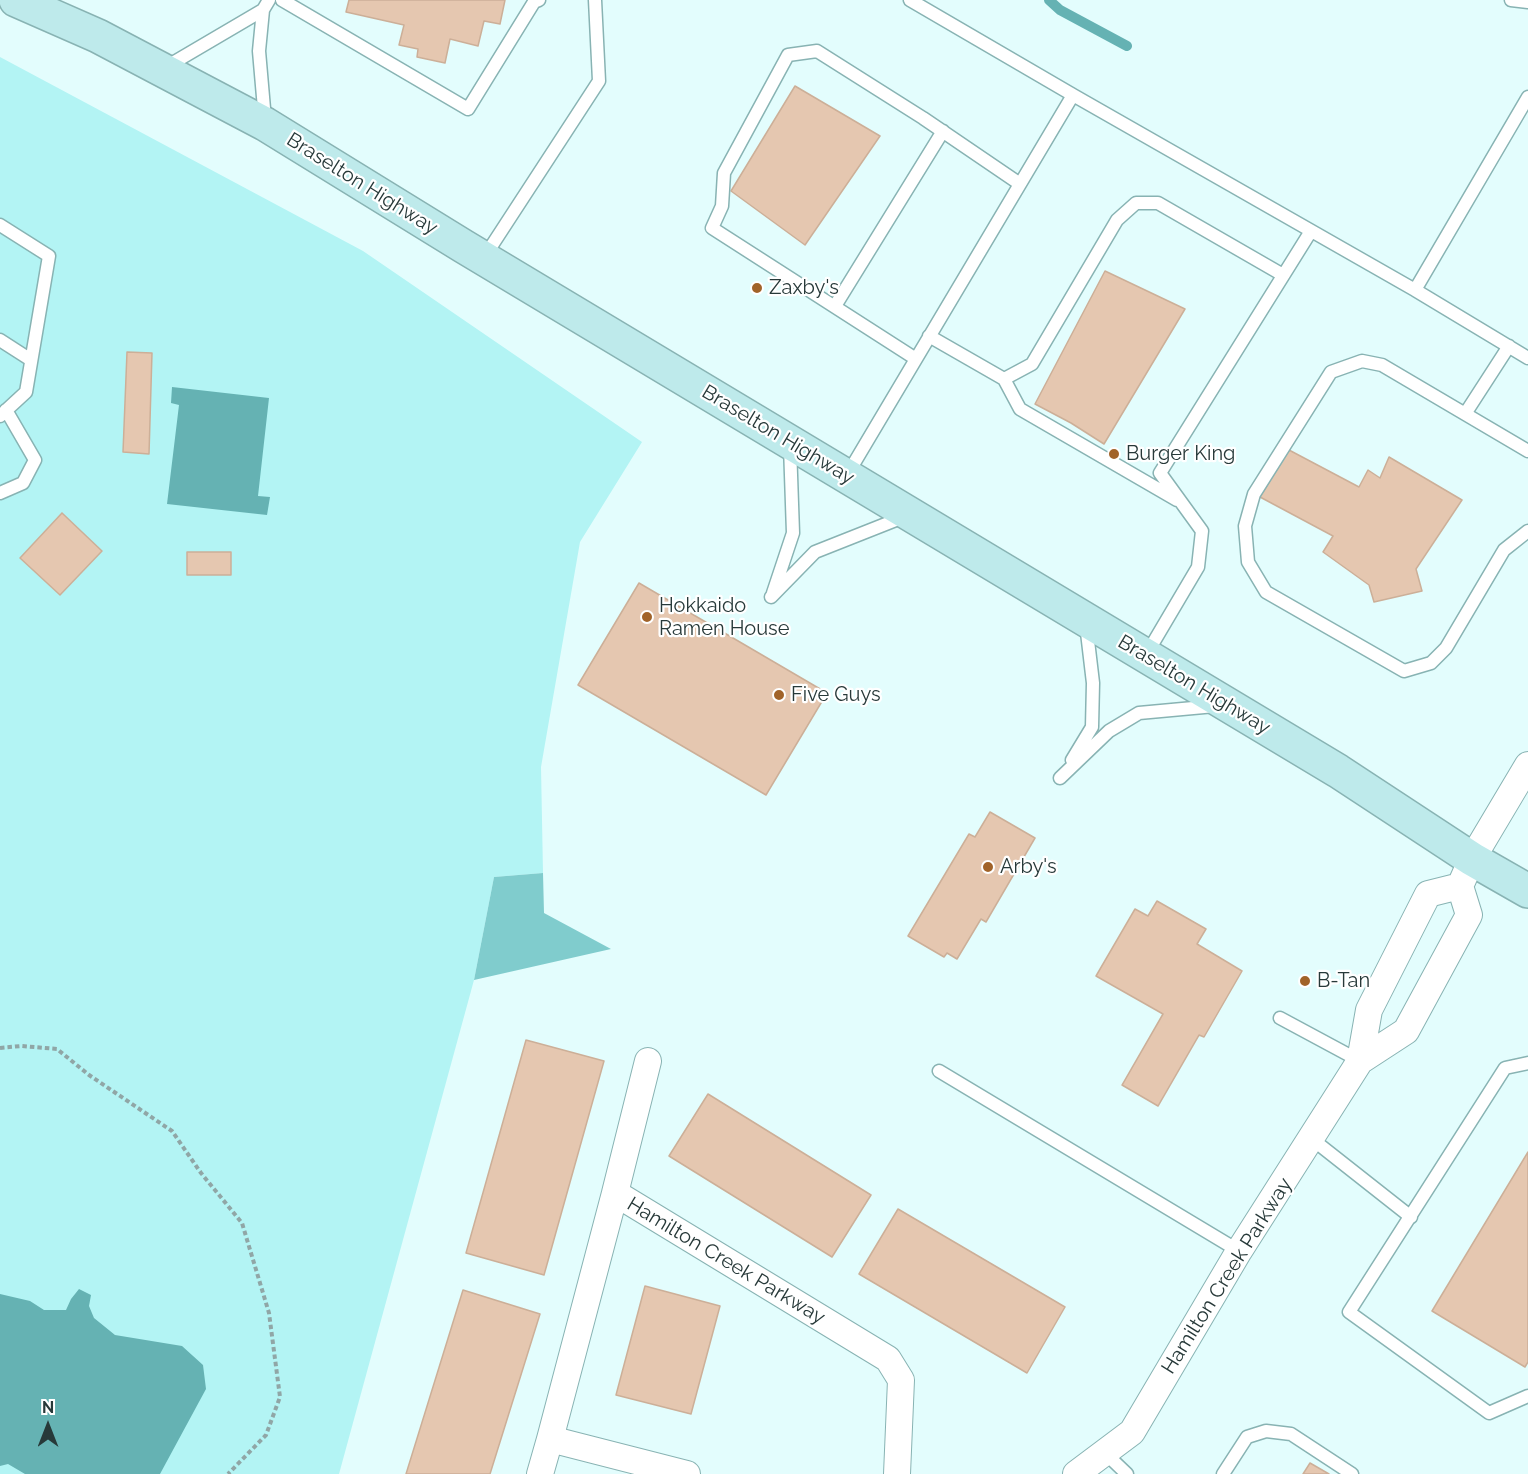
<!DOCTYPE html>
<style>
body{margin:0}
#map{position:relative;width:1528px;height:1474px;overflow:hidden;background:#e3fdfd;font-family:Raleway,sans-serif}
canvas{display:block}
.north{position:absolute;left:18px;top:1396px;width:60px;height:60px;-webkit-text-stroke:4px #fff;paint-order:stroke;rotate:0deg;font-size:16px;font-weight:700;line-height:24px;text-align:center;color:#273939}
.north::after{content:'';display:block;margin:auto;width:21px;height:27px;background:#273939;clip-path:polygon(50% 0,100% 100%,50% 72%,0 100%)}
</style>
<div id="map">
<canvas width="1528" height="1474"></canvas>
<div class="north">N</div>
</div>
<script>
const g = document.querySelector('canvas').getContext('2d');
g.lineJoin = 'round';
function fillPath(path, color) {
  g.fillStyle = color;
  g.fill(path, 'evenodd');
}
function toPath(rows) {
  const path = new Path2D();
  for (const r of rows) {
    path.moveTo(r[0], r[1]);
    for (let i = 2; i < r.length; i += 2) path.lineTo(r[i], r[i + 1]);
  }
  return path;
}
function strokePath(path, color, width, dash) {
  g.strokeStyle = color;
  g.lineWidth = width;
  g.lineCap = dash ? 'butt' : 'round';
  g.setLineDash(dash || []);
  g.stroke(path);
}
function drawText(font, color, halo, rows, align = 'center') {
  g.font = font + ' Raleway,sans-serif';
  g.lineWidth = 4.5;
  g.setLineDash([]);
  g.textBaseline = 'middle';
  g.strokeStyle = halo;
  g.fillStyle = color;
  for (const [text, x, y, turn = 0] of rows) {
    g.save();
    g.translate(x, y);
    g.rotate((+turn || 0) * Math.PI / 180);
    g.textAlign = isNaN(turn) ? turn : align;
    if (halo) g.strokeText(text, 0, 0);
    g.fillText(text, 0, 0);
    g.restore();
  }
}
fillPath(toPath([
 [0,57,363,251,642,442,580,542,541,767,543,873,494,877,474,980,339,1474,0,1474]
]), '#b3f4f4');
fillPath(toPath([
 [543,873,544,913,611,949,474,980,494,877]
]), '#80cccd');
fillPath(toPath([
 [172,387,269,398,258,496,270,497,267,515,167,504,179,405,171,403],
 [79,1289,91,1295,89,1306,94,1318,115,1335,182,1346,203,1365,206,1389,160,1474,25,1474,8,1464,0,1466,0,1294,30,1301,44,1310,66,1310,71,1299]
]), '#65b2b3');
strokePath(toPath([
 [1049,0,1060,10,1127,46]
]), '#65b2b3', 10);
const building = toPath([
 [349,0,505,0,500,24,484,21,478,46,450,39,445,63,417,57,418,49,399,45,404,25,346,12,349,0],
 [795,86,880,136,805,245,731,191,795,86],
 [1105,271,1185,309,1104,444,1071,423,1035,404,1105,271],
 [127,352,152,353,149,454,123,452,127,352],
 [1289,450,1359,487,1368,470,1380,478,1389,457,1462,500,1416,569,1422,591,1374,602,1369,585,1323,552,1333,536,1260,497,1289,450],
 [62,513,102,551,60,595,20,558,62,513],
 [187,552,231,552,231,575,187,575,187,552],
 [639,583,827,693,766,795,578,685,639,583],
 [990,812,1035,838,986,922,981,919,957,959,947,953,944,957,908,936,969,834,975,837,990,812],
 [1157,901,1206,929,1197,944,1242,971,1204,1037,1199,1035,1158,1106,1122,1085,1163,1014,1096,976,1135,909,1148,916,1157,901],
 [526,1040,604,1061,544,1275,466,1253,526,1040],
 [708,1094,871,1195,832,1257,669,1156,708,1094],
 [1528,1152,1528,1362,1525,1367,1432,1311,1528,1152],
 [898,1209,1065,1307,1027,1373,859,1274,898,1209],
 [645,1286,720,1306,691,1414,616,1395,645,1286],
 [463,1290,540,1314,490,1474,406,1474,463,1290],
 [1310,1463,1329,1474,1303,1474,1310,1463]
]);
fillPath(building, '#e5c7b0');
strokePath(building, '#ccaf98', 1.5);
const service = toPath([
 [282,0,468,109,534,2,539,0],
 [910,0,1073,95],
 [1511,0,1528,2],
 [166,67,263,10],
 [1528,97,1415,290,1528,358],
 [265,120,259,51,263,10,269,0],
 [0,225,49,256,26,392,0,416],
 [485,256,599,81,595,0],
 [835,306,943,131],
 [929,336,1004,379,1032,364,1117,220,1136,203,1158,203,1283,275],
 [0,340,31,360],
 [916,359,712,228,722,206,724,173,788,55,817,51,923,118,1020,184],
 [1004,379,1020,409,1177,500],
 [1465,414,1509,346],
 [1528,451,1382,365,1362,361,1331,372,1254,494,1245,526,1248,562,1266,592,1404,671,1431,663,1446,648,1504,550,1528,531],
 [847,475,1073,95,1415,290],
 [0,493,23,483,35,460,6,410],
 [773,593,793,533,790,446],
 [771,597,815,552,906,516],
 [1146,655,1198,567,1202,531,1160,473,1311,231],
 [1072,760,1092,727,1093,683,1086,624],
 [1060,778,1109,731,1139,713,1215,706],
 [1280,1018,1360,1061],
 [1528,1063,1505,1068,1349,1312,1489,1413,1528,1396],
 [939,1071,1239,1251],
 [1312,1139,1411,1217],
 [1104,1452,1127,1474],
 [1223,1474,1247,1437,1266,1431,1291,1434,1352,1474]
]);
const minor = toPath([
 [1360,1061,1406,1031,1469,915,1460,886,1472,859,1528,765],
 [615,1193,648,1061],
 [540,1474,550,1439],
 [687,1474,550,1439,615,1193,888,1359,901,1380,897,1474],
 [1076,1474,1132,1432,1239,1251,1360,1061,1369,1010,1428,894,1460,886]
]);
const secondary = toPath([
 [16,0,98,36,265,124,463,246,1338,771,1472,859,1528,891]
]);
strokePath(service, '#88b3b3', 15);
strokePath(minor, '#88b3b3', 28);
strokePath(secondary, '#88b3b3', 36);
strokePath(toPath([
 [0,1048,21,1046,57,1049,89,1075,172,1131,201,1173,242,1223,269,1313,280,1397,266,1435,228,1474]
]), '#90a6a6', 4, [4.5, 3]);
strokePath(service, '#fff', 12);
strokePath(minor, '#fff', 26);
strokePath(secondary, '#beeaeb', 33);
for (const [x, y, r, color] of [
 [757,288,6,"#a16329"],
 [1114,454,6,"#a16329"],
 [647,617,6,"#a16329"],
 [779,695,6,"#a16329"],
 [988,867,6,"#a16329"],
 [1305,981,6,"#a16329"]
]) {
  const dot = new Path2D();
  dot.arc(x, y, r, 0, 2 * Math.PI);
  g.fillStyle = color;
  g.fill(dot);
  strokePath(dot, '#fff', 2);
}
drawText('20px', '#273939', '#fff', [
 ["Braselton Highway",362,184,32],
 ["Braselton Highway",778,435,31],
 ["Braselton Highway",1194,685,31],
 ["Hamilton Creek Parkway",726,1261,31],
 ["Hamilton Creek Parkway",1227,1276,-58]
]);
drawText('20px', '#273939', '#fff', [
 ["Zaxby's",769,288],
 ["Burger King",1126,454],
 ["Hokkaido",659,606],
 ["Ramen House",659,629],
 ["Five Guys",791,695],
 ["Arby's",1000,867],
 ["B-Tan",1317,981]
], 'left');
</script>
